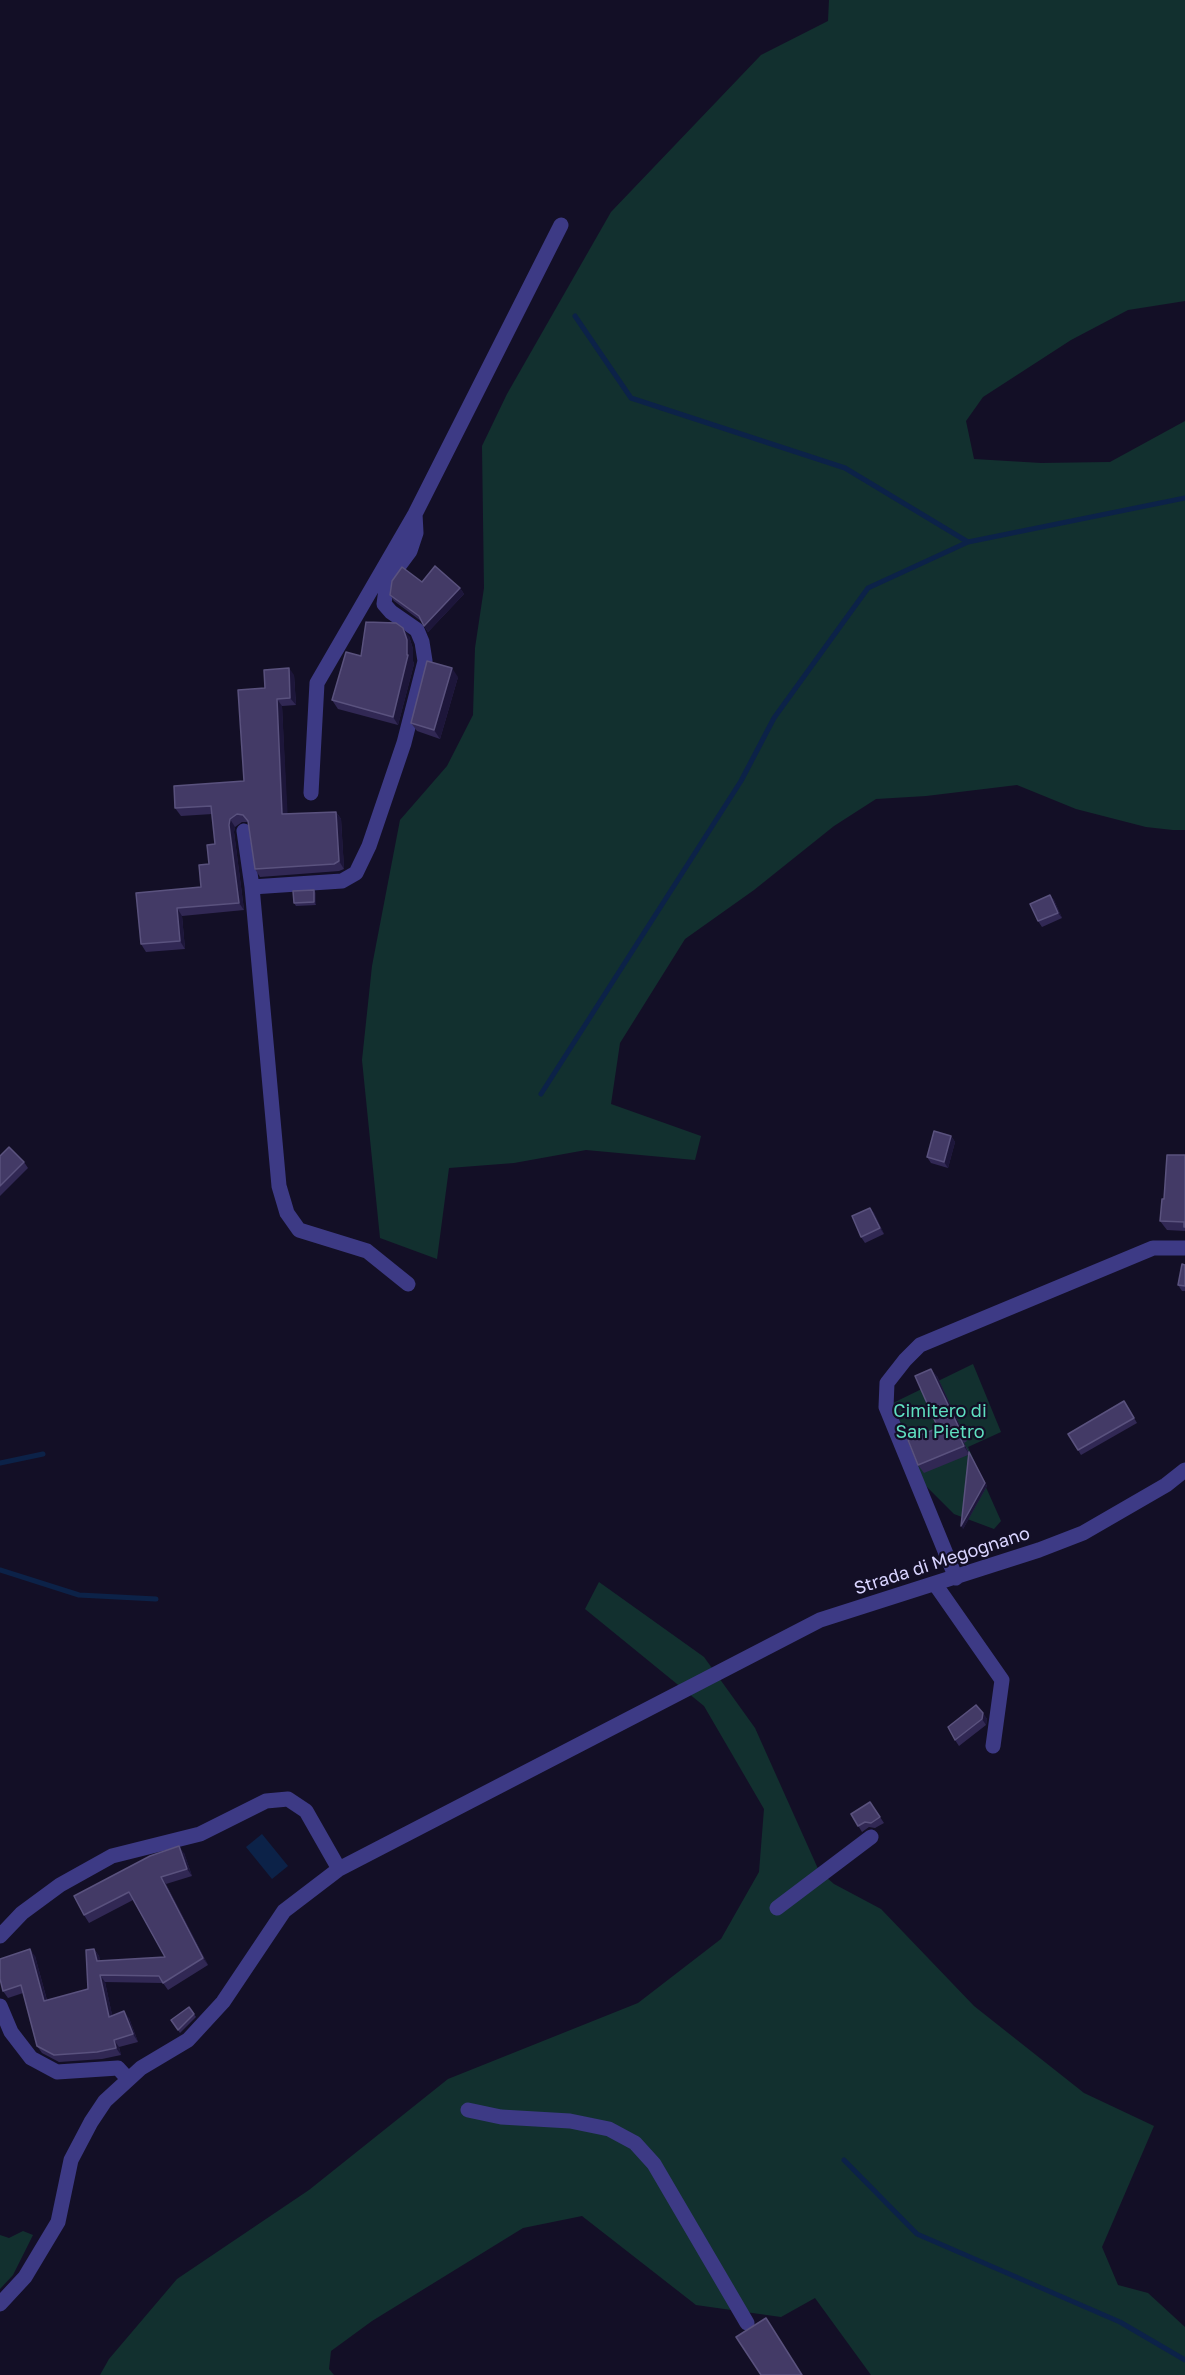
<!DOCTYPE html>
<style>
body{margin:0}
canvas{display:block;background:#130f26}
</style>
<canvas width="1185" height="2375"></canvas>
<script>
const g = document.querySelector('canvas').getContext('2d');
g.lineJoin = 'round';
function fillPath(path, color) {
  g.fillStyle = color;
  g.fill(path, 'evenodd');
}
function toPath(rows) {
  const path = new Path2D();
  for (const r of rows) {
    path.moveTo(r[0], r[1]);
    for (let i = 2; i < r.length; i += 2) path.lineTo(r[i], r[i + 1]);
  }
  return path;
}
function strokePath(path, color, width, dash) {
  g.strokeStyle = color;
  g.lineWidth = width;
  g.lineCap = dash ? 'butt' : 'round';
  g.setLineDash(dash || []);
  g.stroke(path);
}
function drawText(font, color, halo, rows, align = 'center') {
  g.font = font + ' "Golos Text",sans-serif';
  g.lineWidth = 4.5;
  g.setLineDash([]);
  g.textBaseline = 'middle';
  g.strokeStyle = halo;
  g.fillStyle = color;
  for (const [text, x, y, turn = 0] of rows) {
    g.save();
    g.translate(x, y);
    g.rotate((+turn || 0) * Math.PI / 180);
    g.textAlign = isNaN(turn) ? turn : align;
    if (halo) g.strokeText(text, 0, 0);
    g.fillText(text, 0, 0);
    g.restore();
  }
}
fillPath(toPath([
 [829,0,1185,0,1185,301,1128,310,1071,340,983,397,966,421,974,459,1041,463,1110,462,1185,421,1185,830,1173,830,1146,827,1076,809,1017,785,926,796,876,799,834,826,754,890,685,939,620,1043,611,1104,701,1136,695,1160,586,1150,514,1163,449,1168,437,1259,380,1238,362,1060,372,966,400,820,447,766,473,715,475,648,484,588,482,446,507,394,611,212,761,55,828,21],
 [973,1364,1001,1432,968,1447,1001,1521,994,1529,954,1514,924,1484,893,1403],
 [599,1582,704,1657,755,1728,819,1871,834,1884,881,1909,974,2006,1084,2093,1154,2126,1102,2247,1118,2285,1148,2293,1185,2327,1185,2375,871,2375,815,2298,781,2317,696,2305,582,2216,523,2228,372,2321,331,2351,329,2369,334,2375,100,2375,109,2359,177,2279,309,2190,448,2079,638,2003,721,1939,759,1872,764,1809,704,1706,585,1609],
 [23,2231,33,2235,13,2275,0,2289,0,2235,9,2238]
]), '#12302f');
fillPath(toPath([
 [262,1834,288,1866,272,1879,246,1847]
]), '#0c2248');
strokePath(toPath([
 [575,316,631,398,845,468,968,542],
 [541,1094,741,781,774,718,868,588,968,542,1185,498],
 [0,1463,43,1454],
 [0,1570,79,1595,156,1599],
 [844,2160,917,2234,1120,2322,1185,2360]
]), '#0c2248', 5);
strokePath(toPath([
 [311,793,317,683,415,514,561,225],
 [244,831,252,887],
 [408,1284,367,1251,299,1230,287,1213,279,1186,252,887,342,881,356,873,369,846,404,743,425,661,422,642,417,630,391,612,384,604,387,582,410,551,416,533,415,514],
 [956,1578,886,1407,887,1383,905,1360,920,1345,1153,1248,1185,1248],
 [935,1584,1002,1680,993,1746],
 [777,1908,871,1837],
 [0,1936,22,1913,60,1885,112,1856,200,1834,266,1801,288,1799,306,1811,339,1869],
 [0,2006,11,2032,31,2058,57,2072,118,2068,128,2079],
 [468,2110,501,2117,570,2121,609,2129,635,2143,654,2164,747,2323],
 [0,2304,25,2277,58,2222,71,2160,91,2122,105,2101,141,2068,188,2040,223,2002,284,1911,339,1869,820,1620,1039,1550,1083,1533,1166,1485,1185,1470]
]), '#3d3a85', 15);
fillPath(toPath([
 [422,582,460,588,464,594,428,632,421,621,394,601,390,595],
 [409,636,413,649,413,661,414,664,398,725,338,709,332,700],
 [294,675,296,705,282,706,287,814,336,812,341,819,344,869,339,871,260,877,255,869,248,822,242,822,235,827,234,832,244,910,182,916,185,949,146,952,141,944,136,893,201,887,209,864,215,844,212,814,181,816,175,808,244,781,265,688],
 [458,677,440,739,417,731,411,723],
 [316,893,316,905,296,906,294,903],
 [1050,895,1054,900,1062,918,1042,927,1038,921],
 [951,1136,955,1142,948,1168,931,1163,927,1157],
 [1185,1155,1185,1231,1167,1230,1160,1221],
 [0,1156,24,1162,28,1168,0,1196],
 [870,1208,874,1213,884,1234,865,1243,861,1237],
 [1185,1265,1185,1291,1182,1291,1178,1285],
 [937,1376,967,1441,964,1443,969,1452,987,1486,963,1529,968,1455,924,1473,918,1465,938,1428],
 [1127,1406,1137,1423,1081,1455,1078,1450],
 [976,1705,987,1719,986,1725,959,1746,955,1740],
 [870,1802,884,1823,875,1828,869,1827,862,1832,851,1814],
 [184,1853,192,1876,166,1884,208,1965,168,1990,163,1983,105,1982,112,2015,129,2018,138,2042,119,2047,121,2055,102,2059,59,2062,42,2053,37,2046,23,1993,8,1998,3,1991,35,1956,47,2000,88,1989,94,1949,99,1956,100,1961,165,1957,133,1900,89,1923,84,1915],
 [189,2007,196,2017,180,2033,171,2020]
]), '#312854');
fillPath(toPath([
 [460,588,464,594,428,632,424,626],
 [403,628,409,636,413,649,413,661,414,664,398,725,393,717,407,655],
 [289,668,294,675,296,705,290,698],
 [452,668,458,677,440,739,434,730],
 [277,699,282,706,288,822,282,814],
 [336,812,341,819,344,869,339,861],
 [230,819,235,827,234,832,244,910,239,903,229,825],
 [314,890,316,893,316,905,314,902],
 [1050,895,1054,900,1062,918,1058,913],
 [177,908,182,916,185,949,180,941],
 [951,1136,955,1142,948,1168,944,1162],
 [870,1208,874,1213,884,1234,880,1228],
 [931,1369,937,1376,967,1441,962,1434],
 [959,1435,964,1443,969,1454,964,1446],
 [971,1455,987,1486,963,1529,961,1526],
 [983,1713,987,1719,986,1725,982,1719],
 [179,1846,184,1853,192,1876,187,1869],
 [161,1877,166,1884,208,1965,203,1958],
 [30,1949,35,1956,49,2008,44,2001],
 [94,1949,99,1956,102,1968,97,1961],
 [100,1975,105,1982,114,2024,109,2017],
 [124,2011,129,2018,138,2042,133,2034],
 [114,2040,119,2047,121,2055,116,2048]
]), '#1d163a');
const building = toPath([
 [435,566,460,588,424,626,419,616,390,595,392,581,402,567,422,582,435,566],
 [366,622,396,623,403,628,407,640,407,655,408,655,393,717,332,700,346,652,361,656,366,622],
 [427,661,452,668,434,730,411,723,427,661],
 [289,668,290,698,277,699,282,814,336,812,339,861,334,864,255,869,248,821,243,815,237,814,230,819,229,825,239,903,177,908,180,941,141,944,136,893,201,887,199,865,209,864,207,845,215,844,211,806,175,808,174,786,244,781,238,690,265,688,264,670,289,668],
 [314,890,314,902,294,903,293,891,314,890],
 [1050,895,1058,913,1038,921,1030,904,1050,895],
 [934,1131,951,1136,944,1162,927,1157,934,1131],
 [9,1147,24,1162,0,1186,0,1156,9,1147],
 [1167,1155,1185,1155,1185,1227,1184,1227,1184,1222,1160,1221,1162,1199,1164,1199,1167,1155],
 [870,1208,880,1228,861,1237,852,1216,870,1208],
 [1182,1264,1185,1265,1185,1286,1178,1285,1182,1264],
 [931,1369,962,1434,959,1435,964,1446,918,1465,908,1440,938,1428,915,1376,931,1369],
 [1124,1401,1134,1418,1078,1450,1068,1434,1124,1401],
 [969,1452,985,1483,961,1526,969,1452],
 [976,1705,983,1713,982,1719,955,1740,948,1727,976,1705],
 [870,1802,880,1817,871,1823,865,1822,858,1826,851,1814,870,1802],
 [179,1846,187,1869,161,1877,203,1958,163,1983,159,1976,100,1975,109,2017,124,2011,133,2034,114,2040,116,2048,97,2052,54,2055,37,2046,21,1985,3,1991,0,1979,0,1959,30,1949,44,2001,88,1989,86,1950,94,1949,97,1961,165,1957,129,1892,84,1915,74,1896,150,1856,179,1846],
 [189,2007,194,2014,178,2030,171,2020,189,2007],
 [766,2318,802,2375,761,2375,736,2337,766,2318]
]);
fillPath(building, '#433a66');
strokePath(building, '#5a527e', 1.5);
drawText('18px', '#5fe0c0', '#130f26', [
 ["Cimitero di",940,1411],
 ["San Pietro",940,1432]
]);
drawText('18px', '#d9d4ff', '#130f26', [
 ["Strada di Megognano",942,1561,-18]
]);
</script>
